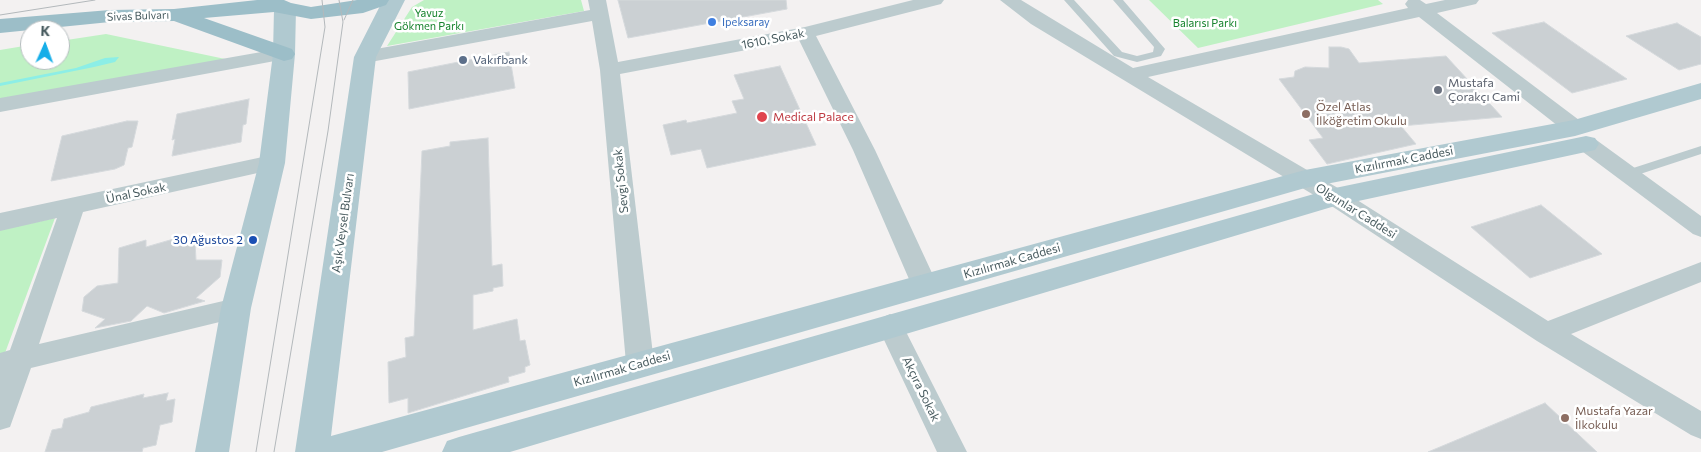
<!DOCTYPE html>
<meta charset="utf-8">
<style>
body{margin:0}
#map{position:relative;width:1701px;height:452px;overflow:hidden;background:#f3f1f1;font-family:Commissioner,sans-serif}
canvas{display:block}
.north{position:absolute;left:20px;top:20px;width:50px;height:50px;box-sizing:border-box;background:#fff;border:1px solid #b6bdbf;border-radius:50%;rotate:2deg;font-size:14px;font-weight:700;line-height:20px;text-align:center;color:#485b5f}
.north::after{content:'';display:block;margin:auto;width:18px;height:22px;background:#16aee8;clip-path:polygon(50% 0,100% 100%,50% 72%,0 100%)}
</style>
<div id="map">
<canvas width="1701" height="452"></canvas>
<div class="north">K</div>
</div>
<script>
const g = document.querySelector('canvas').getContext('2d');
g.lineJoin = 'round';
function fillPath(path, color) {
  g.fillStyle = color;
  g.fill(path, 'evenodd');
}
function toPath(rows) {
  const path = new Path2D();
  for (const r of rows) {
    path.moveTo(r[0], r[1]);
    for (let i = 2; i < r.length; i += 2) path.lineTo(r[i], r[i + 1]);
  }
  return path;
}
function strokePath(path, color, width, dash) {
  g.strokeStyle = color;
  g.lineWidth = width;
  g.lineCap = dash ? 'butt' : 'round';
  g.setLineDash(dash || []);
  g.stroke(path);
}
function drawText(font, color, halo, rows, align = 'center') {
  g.font = font + ' Commissioner,sans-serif';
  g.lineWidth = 5;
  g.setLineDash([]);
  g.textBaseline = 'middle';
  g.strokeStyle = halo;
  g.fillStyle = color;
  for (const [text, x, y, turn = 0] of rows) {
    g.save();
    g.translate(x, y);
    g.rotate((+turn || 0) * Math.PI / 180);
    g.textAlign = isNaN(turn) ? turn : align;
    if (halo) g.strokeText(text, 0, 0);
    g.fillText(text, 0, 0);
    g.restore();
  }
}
fillPath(toPath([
 [424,0,581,0,584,11,387,46,412,7],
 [1149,0,1378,0,1383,4,1198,48],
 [106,34,230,60,0,108,0,50,30,45,30,60,60,60,60,41],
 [55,218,5,353,0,354,0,230]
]), '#bff1c4');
fillPath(toPath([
 [119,57,115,62,94,67,0,86,0,83,76,68,105,58]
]), '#8ceee6');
const building = toPath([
 [618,0,786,0,787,9,628,38,618,0],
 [1544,22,1590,54,1627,79,1572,93,1492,33,1544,22],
 [1677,23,1701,37,1701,64,1679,70,1626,36,1677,23],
 [1329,47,1341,47,1349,49,1359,63,1446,56,1502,117,1401,126,1416,144,1327,164,1309,140,1323,138,1279,79,1294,77,1295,71,1305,67,1329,68,1329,47],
 [509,52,515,88,409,109,408,72,509,52],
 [780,66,816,145,707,168,701,149,671,155,663,125,686,120,687,123,737,113,732,101,744,99,734,75,780,66],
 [249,99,246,124,243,125,241,142,172,156,175,139,172,140,177,114,249,99],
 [127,121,138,121,132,147,128,148,124,165,115,169,51,181,62,136,127,121],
 [488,138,492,266,502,264,503,286,493,288,493,291,473,295,473,330,517,319,520,341,525,340,530,365,525,367,525,372,508,377,509,382,408,413,408,398,389,403,388,362,406,357,405,338,414,336,422,151,450,146,450,142,488,138],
 [1541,205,1602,254,1530,278,1471,227,1541,205],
 [177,238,195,241,196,260,222,260,220,277,196,298,205,301,164,313,147,306,131,321,95,328,105,319,82,311,84,297,97,286,118,283,119,248,146,240,146,247,177,238],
 [168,393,166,401,175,399,172,422,160,425,156,445,143,448,142,452,45,452,52,430,62,428,64,419,89,412,91,407,144,394,143,398,168,393],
 [1545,403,1597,452,1428,452,1545,403]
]);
fillPath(building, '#cbd0d3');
strokePath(building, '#d5d9dc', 1);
fillPath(toPath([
 [1064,0,1074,0,1122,52,1137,56,1153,52,1154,47,1113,0,1123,0,1165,49,1161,56,1137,62,1114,56,1064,0],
 [1701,146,1701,154,1628,178,1622,174,1624,171,1701,146]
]), '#bccbce');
fillPath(toPath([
 [588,0,606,0,618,62,805,27,913,0,944,0,941,4,816,36,875,150,938,286,934,293,925,296,916,293,912,286,853,150,799,40,620,74,654,363,650,371,640,374,630,371,626,363,600,70,592,21,365,63,358,61,355,57,358,53,365,51,590,10,588,0],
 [1000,0,1021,0,1133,68,1408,8,1405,4,1408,0,1420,0,1426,4,1445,0,1479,0,1476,4,1437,13,1583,123,1586,128,1583,133,1575,135,1567,133,1419,17,1148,77,1343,191,1548,321,1701,262,1701,282,1571,334,1701,411,1701,439,1691,435,1537,341,1327,203,1031,24,1000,0],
 [284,48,291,50,294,54,291,58,0,112,0,98,284,48],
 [1587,137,1595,139,1701,216,1701,237,1693,234,1579,149,1576,144,1579,139,1587,137],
 [272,155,280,158,283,163,280,168,83,212,39,344,236,298,245,301,249,308,245,315,236,318,31,368,10,427,0,430,0,353,10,350,57,218,0,231,0,213,272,155],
 [890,314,899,318,967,452,937,452,877,325,881,318,890,314]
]), '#bccbce');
fillPath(toPath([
 [383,0,405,0,376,57,331,436,1305,170,1574,120,1701,83,1701,99,1575,136,1305,188,382,452,295,452,354,57,383,0],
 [285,3,293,4,296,9,295,54,285,163,251,308,229,452,195,452,221,308,259,163,273,54,274,9,277,4,285,3],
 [1586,136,1595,138,1599,144,1595,150,1335,206,510,452,442,452,447,441,459,437,1335,188,1586,136]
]), '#b0c9d0');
fillPath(toPath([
 [257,0,284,0,291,3,311,7,357,0,389,0,386,5,363,13,311,19,274,12,204,18,292,49,295,54,292,59,284,61,174,21,110,22,0,33,0,19,110,10,174,9,257,0]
]), '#9cbec8');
strokePath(toPath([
 [0,15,95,0],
 [344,20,353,0],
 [256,452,325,27,322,0],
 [274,452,328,131,343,22,339,0]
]), '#b3b8bb', 1);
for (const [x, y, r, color] of [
 [712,22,5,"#3f7fe0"],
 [463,60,5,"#5c6f8a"],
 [1438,90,5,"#6b7280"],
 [1306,114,5,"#8d6e63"],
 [762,117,6,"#e0444e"],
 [253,240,5,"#1a4fb4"],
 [1565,418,5,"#8d6e63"]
]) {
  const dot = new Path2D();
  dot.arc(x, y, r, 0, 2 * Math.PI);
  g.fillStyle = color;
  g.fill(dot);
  strokePath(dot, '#fff', 2);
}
drawText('11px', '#16832d', '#fff', [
 ["Yavuz",429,13],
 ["Gökmen Parkı",429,26],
 ["Balarısı Parkı",1205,23]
]);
drawText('11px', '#485b5f', '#fff', [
 ["Sivas Bulvarı",138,16,-2]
]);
drawText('11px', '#366cbe', '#fff', [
 ["Ipeksaray",722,22]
], 'left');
drawText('12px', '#485b5f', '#fff', [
 ["1610. Sokak",773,39,-11],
 ["Kızılırmak Caddesi",1404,160,-11],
 ["Sevgi Sokak",621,181,-96],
 ["Ünal Sokak",136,193,-12],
 ["Olgunlar Caddesi",1356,211,32],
 ["Aşık Veysel Bulvarı",343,223,-82],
 ["Kızılırmak Caddesi",1012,261,-16],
 ["Kızılırmak Caddesi",622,369,-16],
 ["Akçıra Sokak",921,389,64]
]);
drawText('12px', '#4e5e75', '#fff', [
 ["Vakıfbank",473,60]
], 'left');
drawText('12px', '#5b616d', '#fff', [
 ["Mustafa",1448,83],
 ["Çorakçı Cami",1448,97]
], 'left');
drawText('12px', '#785e54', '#fff', [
 ["Özel Atlas",1316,107],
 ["İlköğretim Okulu",1316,121],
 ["Mustafa Yazar",1575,411],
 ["İlkokulu",1575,425]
], 'left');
drawText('12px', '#be3a42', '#fff', [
 ["Medical Palace",773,117]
], 'left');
drawText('12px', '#164399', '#fff', [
 ["30 Ağustos 2",243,240]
], 'right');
</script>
